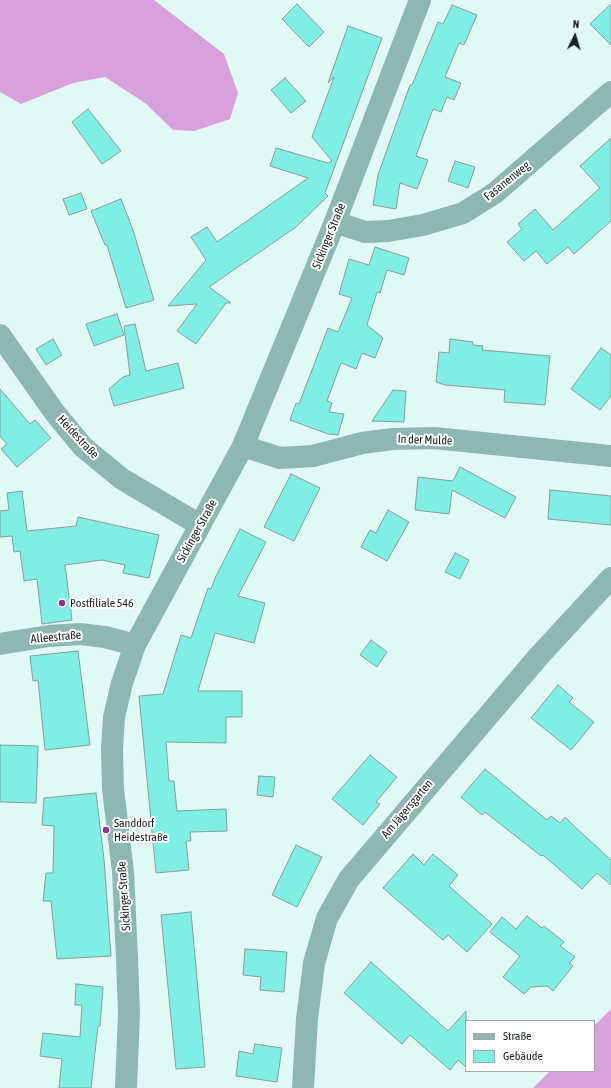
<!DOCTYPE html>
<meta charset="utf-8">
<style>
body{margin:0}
#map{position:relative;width:611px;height:1088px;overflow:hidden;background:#e1f9f6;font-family:"Asap Condensed",sans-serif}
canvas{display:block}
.legend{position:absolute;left:465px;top:1020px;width:130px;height:52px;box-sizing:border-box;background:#fff;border:1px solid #a4a7a7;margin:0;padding:5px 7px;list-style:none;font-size:12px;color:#1b2322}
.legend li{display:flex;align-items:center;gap:8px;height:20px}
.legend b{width:20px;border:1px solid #a4a7a7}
.north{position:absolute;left:555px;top:16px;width:40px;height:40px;-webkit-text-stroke:3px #fff;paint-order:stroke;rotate:5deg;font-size:11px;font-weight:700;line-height:16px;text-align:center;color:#1b2322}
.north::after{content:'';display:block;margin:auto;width:14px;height:18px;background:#1b2322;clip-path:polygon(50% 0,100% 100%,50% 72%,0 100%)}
</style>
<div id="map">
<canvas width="611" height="1088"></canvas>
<ul class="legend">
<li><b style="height:5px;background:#8cb7b3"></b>Straße</li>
<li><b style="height:11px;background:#7feee5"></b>Gebäude</li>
</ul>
<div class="north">N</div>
</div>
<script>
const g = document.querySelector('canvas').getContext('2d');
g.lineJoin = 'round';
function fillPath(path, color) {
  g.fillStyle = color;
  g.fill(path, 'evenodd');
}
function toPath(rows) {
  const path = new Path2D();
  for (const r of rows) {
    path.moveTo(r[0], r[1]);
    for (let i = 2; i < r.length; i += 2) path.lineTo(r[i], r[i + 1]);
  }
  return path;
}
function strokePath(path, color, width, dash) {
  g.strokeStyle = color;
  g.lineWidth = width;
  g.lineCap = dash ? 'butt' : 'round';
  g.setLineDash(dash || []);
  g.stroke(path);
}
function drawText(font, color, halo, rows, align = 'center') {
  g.font = font + ' "Asap Condensed",sans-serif';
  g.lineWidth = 4;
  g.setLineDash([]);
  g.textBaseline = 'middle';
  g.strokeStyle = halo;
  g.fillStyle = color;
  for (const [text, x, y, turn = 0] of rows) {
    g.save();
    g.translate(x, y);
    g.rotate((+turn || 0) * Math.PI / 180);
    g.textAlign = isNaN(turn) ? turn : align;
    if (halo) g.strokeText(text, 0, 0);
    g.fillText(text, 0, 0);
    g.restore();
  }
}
fillPath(toPath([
 [0,0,154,0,224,54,238,93,230,119,194,131,173,130,145,103,105,77,73,83,21,104,0,92],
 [611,1009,611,1088,533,1088,550,1071,594,1071,594,1026]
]), '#d8a0dc');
const building = toPath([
 [297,4,324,32,309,47,282,19,297,4],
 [611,4,611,45,590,24,611,4],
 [452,5,477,15,464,45,459,43,445,77,461,83,454,100,447,97,441,112,433,109,416,156,428,160,417,189,400,183,396,209,373,205,378,175,410,85,412,85,438,22,443,24,452,5],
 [348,26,382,38,325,193,328,196,296,227,209,287,231,303,226,303,196,344,177,331,197,304,168,306,206,260,191,237,207,227,217,242,308,178,270,166,276,148,328,163,332,161,312,137,334,77,328,83,348,26],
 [285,78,306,101,291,113,271,90,285,78],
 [88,109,121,151,102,164,72,122,88,109],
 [611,138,611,221,574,254,568,247,547,264,536,251,524,261,507,242,522,229,518,224,535,209,553,230,600,188,580,166,611,138],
 [455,161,475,167,468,188,448,181,455,161],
 [81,193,87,209,69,215,63,199,81,193],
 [121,199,133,230,154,300,126,308,107,245,105,245,91,211,121,199],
 [375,247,409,258,404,275,387,270,380,293,377,292,367,325,383,338,375,358,362,353,356,369,341,363,327,401,332,403,329,412,344,414,338,435,328,434,290,420,296,403,299,404,328,328,338,332,352,298,339,294,349,259,369,265,375,247],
 [117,314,124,335,94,346,86,324,117,314],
 [135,324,146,371,178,363,184,388,114,406,109,389,123,377,130,375,124,326,135,324],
 [53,339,62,355,46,365,36,349,53,339],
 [450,339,473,342,473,345,483,346,482,350,550,356,545,405,504,402,505,390,445,385,436,382,439,352,449,353,450,339],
 [601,348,611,355,611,396,600,410,571,389,601,348],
 [0,389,30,424,35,420,51,438,17,467,1,449,7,444,0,436,0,389],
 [393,390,406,391,404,422,372,421,393,390],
 [460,467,516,497,505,518,452,490,449,514,415,510,418,477,453,481,460,467],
 [291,474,320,488,294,541,264,527,291,474],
 [550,490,611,496,611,525,548,519,550,490],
 [22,491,27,531,76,526,78,517,159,535,149,578,123,573,125,565,102,560,65,565,72,620,42,624,37,579,24,581,20,551,14,552,12,536,0,537,0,511,9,510,7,493,22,491],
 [388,510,409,522,387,561,361,547,370,530,376,533,388,510],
 [240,529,266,542,238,596,265,603,254,643,215,633,198,691,242,691,242,717,226,717,226,743,166,742,169,781,174,781,177,811,226,809,227,831,190,832,191,841,186,841,189,870,156,873,139,696,163,694,181,635,191,638,208,588,211,589,215,578,240,529],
 [455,553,469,560,460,579,445,572,455,553],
 [371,640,387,652,377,667,360,655,371,640],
 [78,651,90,745,45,750,38,680,33,681,30,656,78,651],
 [558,685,573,698,569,702,594,722,571,750,531,718,558,685],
 [0,745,38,746,36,803,0,802,0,745],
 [370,755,397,777,376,802,380,804,363,825,332,799,370,755],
 [485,769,547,820,551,816,560,823,565,817,574,826,611,860,611,885,597,873,582,889,543,855,541,856,485,812,482,815,461,797,485,769],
 [259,776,275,777,273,797,257,795,259,776],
 [96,793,104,859,111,956,57,959,51,901,43,901,46,873,53,873,54,826,42,825,44,798,96,793],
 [296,845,322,857,297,907,272,895,296,845],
 [413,854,424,865,433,854,458,875,449,886,492,924,467,952,448,935,443,940,383,888,413,854],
 [191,912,205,1067,176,1069,161,915,191,912],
 [527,916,542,928,544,926,564,942,560,946,575,957,569,963,573,966,553,991,547,986,531,987,524,994,503,977,520,956,490,932,502,917,516,929,527,916],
 [245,949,287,952,284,992,260,990,261,977,243,975,245,949],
 [371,962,448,1031,466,1011,466,1067,458,1060,450,1070,410,1035,402,1044,344,993,371,962],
 [76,984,103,987,100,1026,98,1026,91,1088,59,1088,62,1059,40,1056,43,1033,80,1037,82,1005,75,1005,76,984],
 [255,1044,282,1048,277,1082,236,1076,239,1051,253,1054,255,1044]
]);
fillPath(building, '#7feee5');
strokePath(building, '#879d9a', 1);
strokePath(toPath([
 [335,222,365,232,388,231,423,225,463,213,495,193,611,92],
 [0,335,55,413,83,447,122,479,200,525],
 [243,446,280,458,313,456,362,443,393,439,434,438,611,456],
 [0,644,49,636,80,634,105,637,135,645],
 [303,1088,307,1019,314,963,327,918,349,879,539,656,611,578]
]), '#8cb7b3', 22);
strokePath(toPath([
 [126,1088,129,1014,127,958,123,872,113,789,112,749,114,717,122,683,135,645,243,446,335,222,420,0]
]), '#8cb7b3', 22);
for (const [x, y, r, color] of [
 [62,603,4,"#903099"],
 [106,830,4,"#903099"]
]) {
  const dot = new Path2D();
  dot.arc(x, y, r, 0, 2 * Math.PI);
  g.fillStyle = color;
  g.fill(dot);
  strokePath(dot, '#fff', 1.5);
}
drawText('12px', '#1b2322', '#fff', [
 ["Fasanenweg",507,181,-39],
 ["Sickinger Straße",329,236,-68],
 ["Heidestraße",78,437,47],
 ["In der Mulde",425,440,2],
 ["Sickinger Straße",197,531,-61],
 ["Alleestraße",56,637,-5],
 ["Am Jägersgarten",407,809,-50],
 ["Sickinger Straße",124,896,-94]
]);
drawText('12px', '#1b2322', '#fff', [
 ["Postfiliale 546",70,603],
 ["Sanddorf",114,823],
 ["Heidestraße",114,837]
], 'left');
</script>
